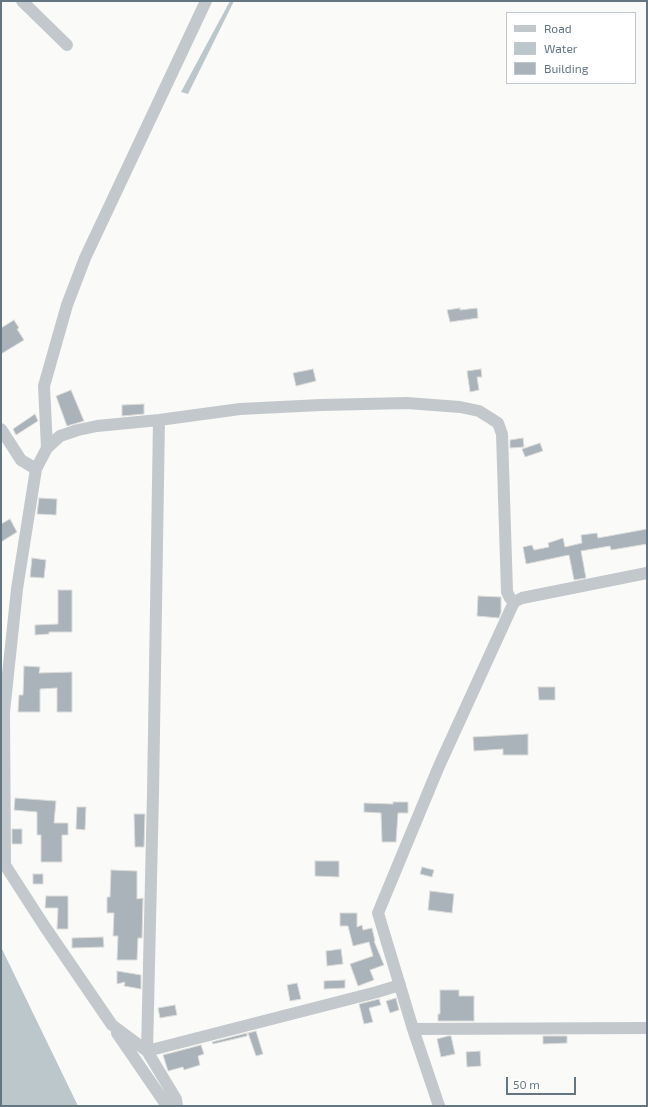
<!DOCTYPE html>
<style>
body{margin:0}
#map{position:relative;width:648px;height:1107px;overflow:hidden;background:#fafaf8;font-family:"Exo 2",sans-serif}
canvas{display:block}
.frame{position:absolute;inset:0;border:2px solid #657683;pointer-events:none}
.legend{position:absolute;left:506px;top:12px;width:130px;height:72px;box-sizing:border-box;background:#fff;border:1px solid #c1c8cd;margin:0;padding:5px 7px;list-style:none;font-size:12px;color:#657683}
.legend li{display:flex;align-items:center;gap:8px;height:20px}
.legend b{width:20px;border:1px solid #c1c8cd}
.scale{position:absolute;left:506px;top:1077px;width:70px;height:18px;box-sizing:border-box;border:2px solid #657683;border-top:0;padding-left:5px;font-size:12px;line-height:14px;white-space:nowrap;color:#657683;-webkit-text-stroke:3px #fff;paint-order:stroke}
</style>
<div id="map">
<canvas width="648" height="1107"></canvas>
<div class="frame"></div>
<ul class="legend">
<li><b style="height:5px;background:#c3c8cc"></b>Road</li>
<li><b style="height:11px;background:#bbc7cb"></b>Water</li>
<li><b style="height:11px;background:#aab3b9"></b>Building</li>
</ul>
<div class="scale">50 m</div>
</div>
<script>
const g = document.querySelector('canvas').getContext('2d');
g.lineJoin = 'round';
function fillPath(path, color) {
  g.fillStyle = color;
  g.fill(path, 'evenodd');
}
function toPath(rows) {
  const path = new Path2D();
  for (const r of rows) {
    path.moveTo(r[0], r[1]);
    for (let i = 2; i < r.length; i += 2) path.lineTo(r[i], r[i + 1]);
  }
  return path;
}
function strokePath(path, color, width, dash) {
  g.strokeStyle = color;
  g.lineWidth = width;
  g.lineCap = dash ? 'butt' : 'round';
  g.setLineDash(dash || []);
  g.stroke(path);
}
fillPath(toPath([
 [230,1,234,1,188,94,181,92],
 [1,947,78,1106,1,1106]
]), '#bbc7cb');
const building = toPath([
 [460,308,460,310,477,308,478,318,450,322,447,310,460,308],
 [14,320,19,328,17,329,24,340,1,354,1,328,14,320],
 [313,369,316,381,296,386,293,373,313,369],
 [481,369,482,377,477,377,479,390,470,392,467,371,481,369],
 [71,390,84,421,67,426,56,396,71,390],
 [144,404,144,414,122,416,122,405,144,404],
 [35,414,38,421,16,435,13,429,35,414],
 [523,438,524,447,510,448,510,440,523,438],
 [540,443,543,451,525,457,522,449,540,443],
 [39,498,57,499,56,515,37,514,39,498],
 [10,519,17,532,1,542,1,524,10,519],
 [647,529,647,544,611,550,610,546,581,551,586,578,574,580,569,555,526,564,523,547,532,545,534,550,549,547,548,543,563,538,565,547,582,543,581,535,597,533,598,538,647,529],
 [32,558,46,560,44,578,30,577,32,558],
 [58,590,72,590,72,632,49,632,49,634,35,635,35,625,58,624,58,590],
 [478,596,501,597,501,612,499,618,477,616,478,596],
 [24,666,40,667,39,673,72,672,72,712,57,712,57,688,40,689,40,712,18,712,19,695,23,695,24,666],
 [538,687,555,687,555,700,539,700,538,687],
 [528,734,528,755,503,755,503,749,474,751,473,737,528,734],
 [15,798,56,801,54,823,68,823,68,835,62,835,62,862,41,862,41,835,37,835,37,812,14,810,15,798],
 [393,802,408,802,408,813,398,813,396,842,382,842,381,813,364,812,364,803,393,804,393,802],
 [77,807,86,807,85,830,76,829,77,807],
 [134,814,145,814,144,847,135,847,134,814],
 [12,829,22,829,22,844,12,844,12,829],
 [315,861,339,861,339,877,315,876,315,861],
 [422,867,434,870,432,877,420,874,422,867],
 [111,870,137,871,137,899,143,898,142,938,138,938,137,960,117,960,118,936,113,936,114,913,107,913,107,897,110,897,111,870],
 [33,874,43,874,43,884,33,884,33,874],
 [430,891,454,894,452,913,428,910,430,891],
 [46,896,68,896,68,929,57,929,58,908,45,908,46,896],
 [340,913,357,913,357,927,362,925,363,930,372,928,375,941,374,941,384,965,370,970,374,980,358,986,350,964,373,956,369,942,353,946,348,926,340,926,340,913],
 [103,937,104,947,72,948,72,938,103,937],
 [341,949,343,964,327,966,326,951,341,949],
 [117,971,141,975,141,989,124,986,125,982,117,984,117,971],
 [345,980,345,988,324,989,324,981,345,980],
 [297,983,301,999,290,1001,287,985,297,983],
 [440,990,459,990,459,996,474,996,474,1021,438,1021,438,1014,440,1014,440,990],
 [396,998,399,1010,390,1013,386,1001,396,998],
 [379,999,381,1005,369,1008,373,1022,364,1024,359,1004,379,999],
 [175,1005,177,1015,160,1018,158,1008,175,1005],
 [256,1031,263,1054,256,1056,248,1033,256,1031],
 [247,1033,247,1036,213,1044,212,1042,247,1033],
 [448,1036,451,1036,455,1054,441,1057,437,1039,448,1036],
 [543,1036,567,1036,567,1043,543,1044,543,1036],
 [201,1045,204,1054,198,1056,200,1065,184,1070,183,1067,168,1071,163,1055,201,1045],
 [480,1051,481,1066,467,1067,466,1052,480,1051]
]);
fillPath(building, '#aab3b9');
strokePath(building, '#dcdcda', 1);
strokePath(toPath([
 [22,1,67,45],
 [1,429,21,460,36,469],
 [47,448,44,386,67,305,85,258,206,1],
 [1,862,5,865,45,927,112,1025,147,1051,176,1099,177,1106],
 [5,865,4,712,17,589,36,469,47,448,60,436,78,430,97,426,159,420,240,409,321,405,407,403,460,407,479,411,498,423,502,434,507,592,510,598,514,602],
 [413,1029,647,1028],
 [117,1033,167,1106],
 [147,1051,153,793,159,420],
 [147,1051,377,992,400,985],
 [439,1106,413,1029,378,913,439,766,514,602,522,598,647,573]
]), '#c3c8cc', 12);
</script>
